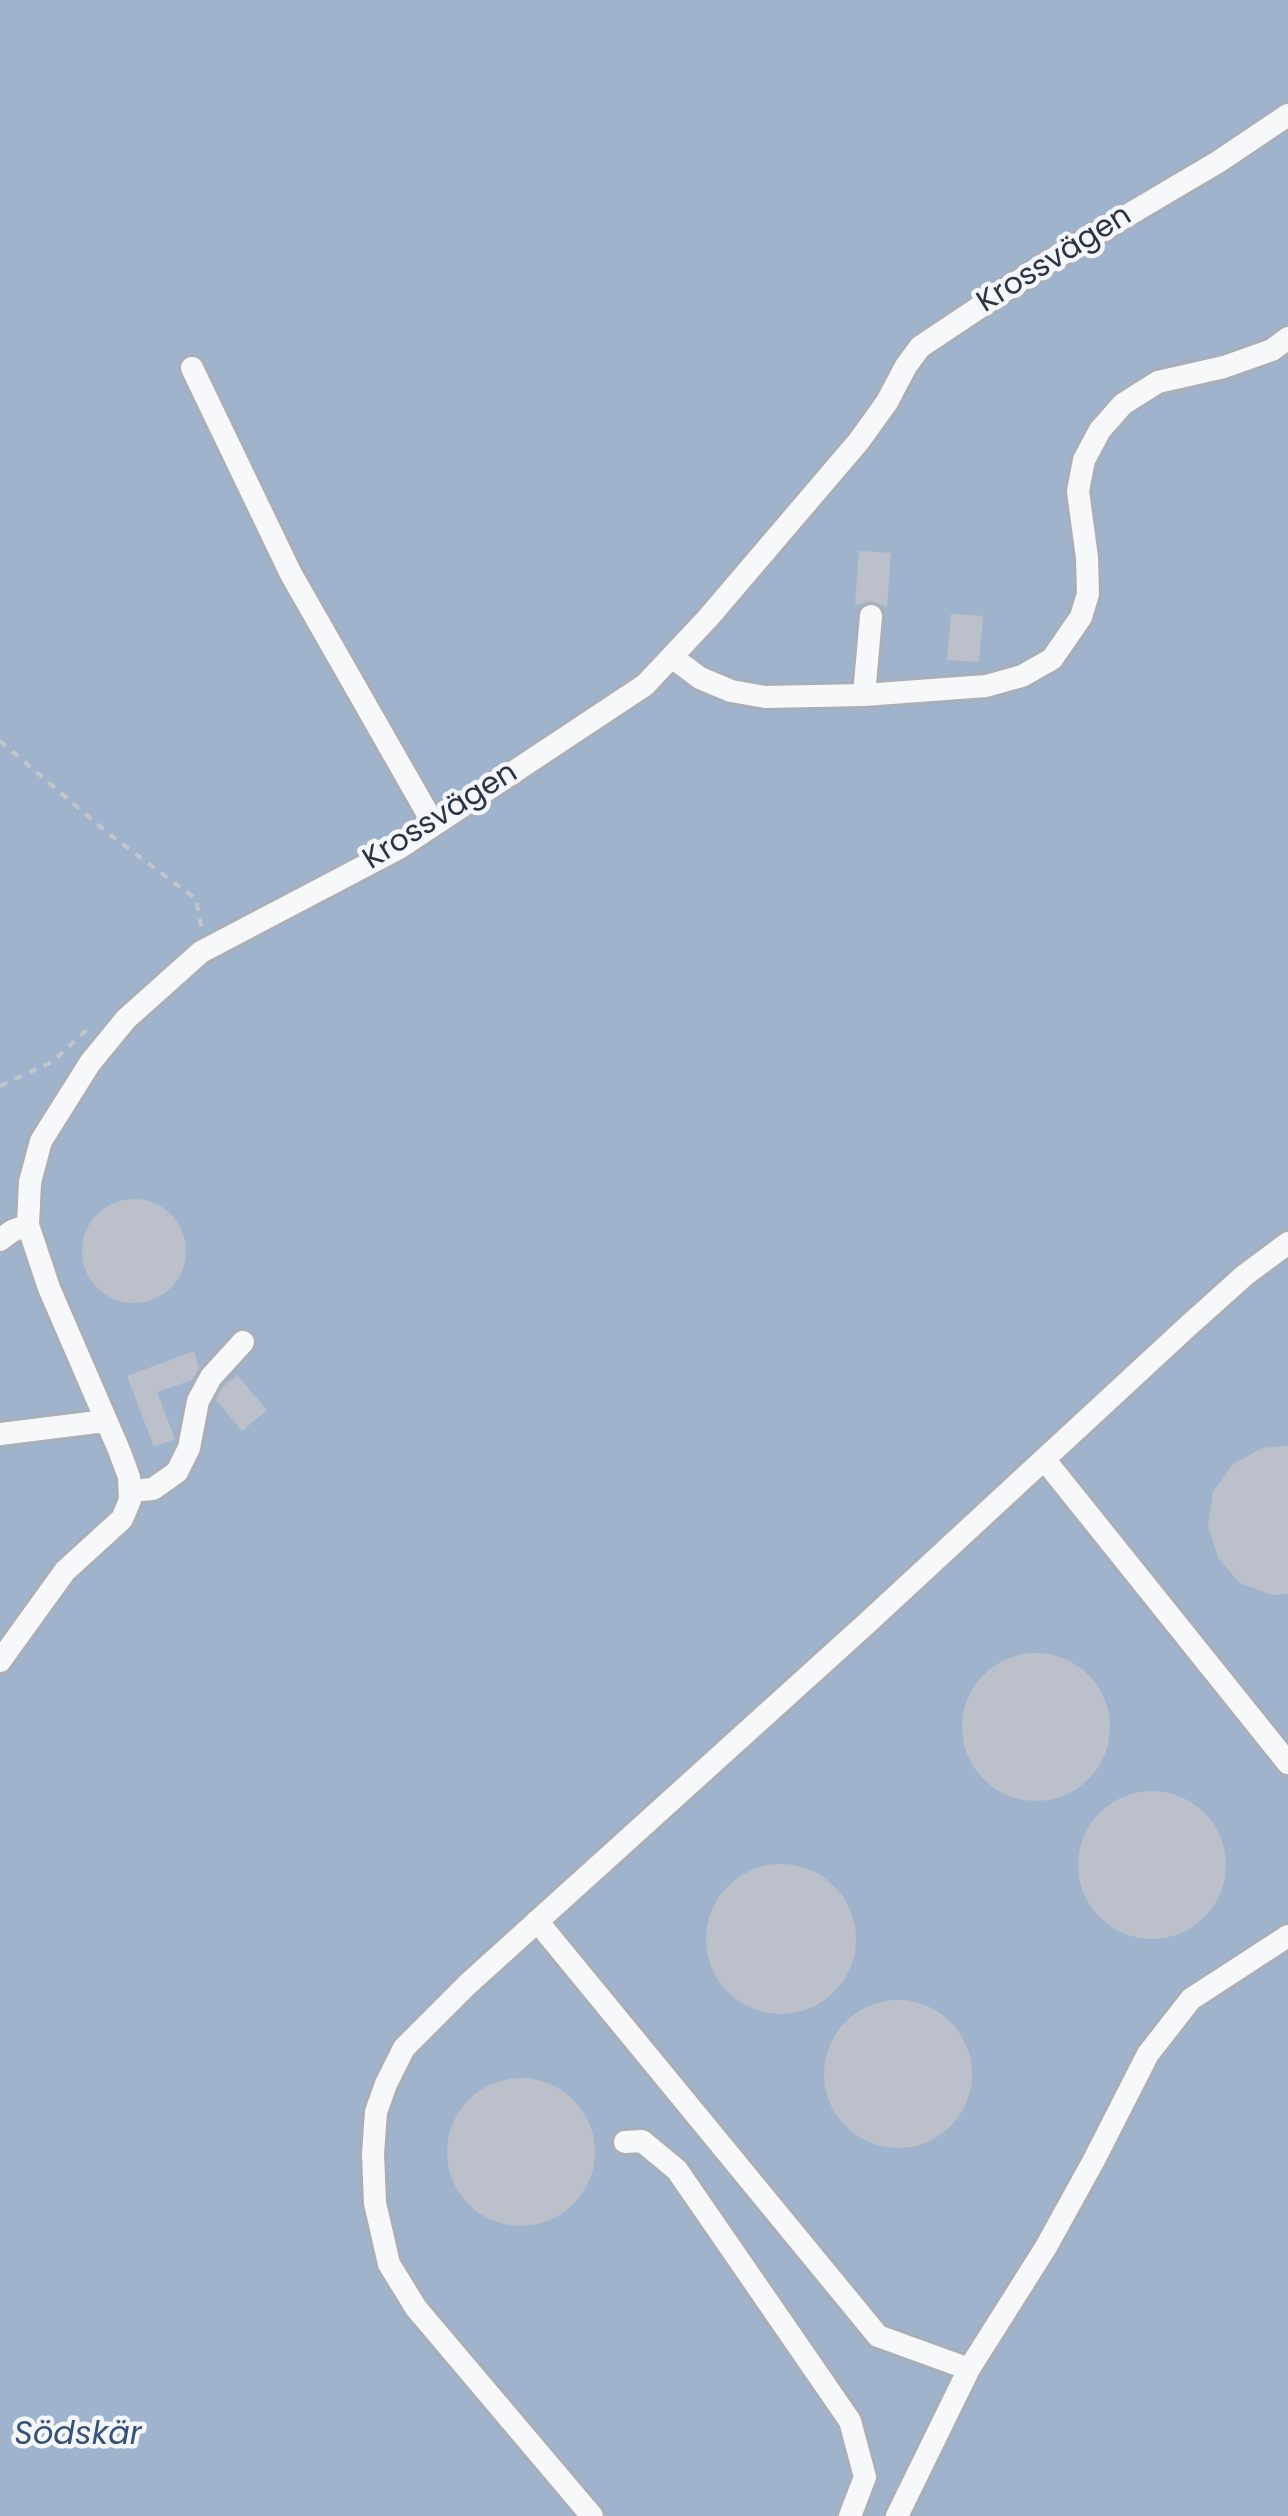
<!DOCTYPE html>
<meta charset="utf-8">
<style>
body{margin:0}
canvas{display:block;background:#e4e7ec}
</style>
<canvas width="1288" height="2516"></canvas>
<script>
const g = document.querySelector('canvas').getContext('2d');
g.lineJoin = 'round';
function fillPath(path, color) {
  g.fillStyle = color;
  g.fill(path, 'evenodd');
}
function toPath(rows) {
  const path = new Path2D();
  for (const r of rows) {
    if (r.length === 3) {
      path.moveTo(r[0] + r[2], r[1]);
      path.arc(r[0], r[1], r[2], 0, 2 * Math.PI);
      continue;
    }
    path.moveTo(r[0], r[1]);
    for (let i = 2; i < r.length; i += 2) path.lineTo(r[i], r[i + 1]);
  }
  return path;
}
function strokePath(path, color, width, dash) {
  g.strokeStyle = color;
  g.lineWidth = width;
  g.lineCap = dash ? 'butt' : 'round';
  g.setLineDash(dash || []);
  g.stroke(path);
}
function drawText(font, color, halo, rows, align = 'center') {
  g.font = font + ' Poppins,sans-serif';
  g.lineWidth = 9;
  g.setLineDash([]);
  g.textBaseline = 'middle';
  g.strokeStyle = halo;
  g.fillStyle = color;
  for (const [text, x, y, turn = 0] of rows) {
    g.save();
    g.translate(x, y);
    g.rotate((+turn || 0) * Math.PI / 180);
    g.textAlign = isNaN(turn) ? turn : align;
    if (halo) g.strokeText(text, 0, 0);
    g.fillText(text, 0, 0);
    g.restore();
  }
}
fillPath(toPath([
 [0,0,1288,0,1288,2516,0,2516]
]), '#9fb4cc');
fillPath(toPath([
 [859,551,891,553,887,607,871,601,855,605],
 [951,614,983,616,979,662,947,660],
 [134,1251,52],
 [194,1351,199,1368,192,1380,157,1392,175,1439,154,1447,127,1376],
 [237,1375,267,1410,242,1431,216,1400,222,1388],
 [1288,1446,1288,1594,1272,1595,1240,1583,1218,1558,1208,1525,1213,1492,1233,1464,1262,1448],
 [1036,1727,74],
 [1152,1865,74],
 [781,1939,75],
 [898,2074,74],
 [521,2152,74]
]), '#bbc0ca');
const minor = toPath([
 [192,368,291,574,433,823],
 [672,657,700,678,731,691,765,697,864,695,986,686,1022,676,1052,659,1081,617,1088,594,1087,558,1078,491,1084,460,1100,430,1123,404,1158,382,1224,367,1272,350,1288,338],
 [864,695,871,616],
 [0,1240,12,1231,28,1225],
 [0,1434,105,1421],
 [1044,1459,1288,1763],
 [130,1491,153,1489,177,1472,189,1448,198,1401,211,1377,243,1342],
 [0,1661,65,1571,122,1519,130,1500,129,1477,119,1450,49,1288,28,1225,30,1182,41,1141,90,1063,126,1019,201,952,399,848,645,685,708,618,859,441,887,402,906,366,920,347,1040,267,1218,162,1288,115],
 [537,1921,878,2336,969,2369],
 [625,2142,642,2141,677,2170,850,2421,865,2477,850,2516],
 [592,2516,416,2308,389,2264,375,2203,373,2154,376,2112,386,2084,404,2048,468,1984,866,1624,1187,1327,1245,1275,1288,1243],
 [897,2516,969,2369,1046,2247,1094,2160,1148,2054,1191,1999,1288,1936]
]);
strokePath(minor, '#a9aeb7', 28);
strokePath(toPath([
 [0,741,109,834,196,899,202,931],
 [0,1086,52,1062,92,1025]
]), '#c2c5cb', 4, [8, 8]);
strokePath(minor, '#f7f8fa', 22);
drawText('30px', '#2b3445', '#f4f6f9', [
 ["Krossvägen",1055,260,-32],
 ["Krossvägen",441,817,-32]
]);
drawText('italic 32px', '#34527a', '#f4f6f9', [
 ["Södskär",78,2436]
]);
</script>
